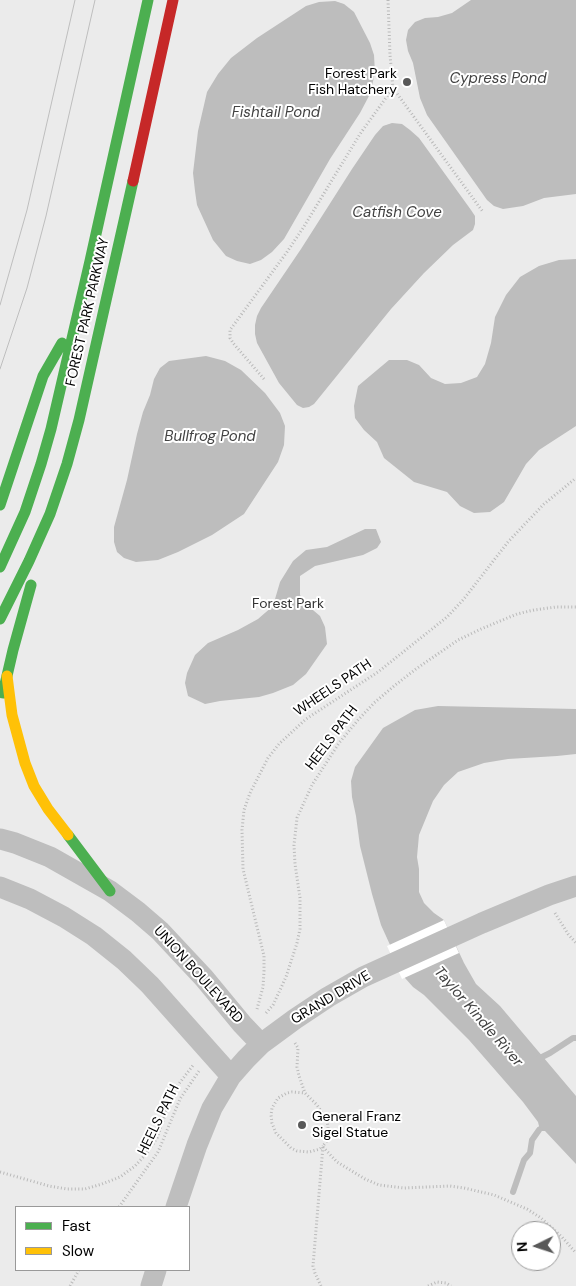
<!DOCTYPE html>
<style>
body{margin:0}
#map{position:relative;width:576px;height:1286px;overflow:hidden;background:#fff;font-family:"DM Sans",sans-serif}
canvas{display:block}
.legend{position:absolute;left:15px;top:1206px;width:175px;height:65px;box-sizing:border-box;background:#fff;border:1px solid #999;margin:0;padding:6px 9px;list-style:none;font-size:15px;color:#000}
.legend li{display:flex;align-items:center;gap:10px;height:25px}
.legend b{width:25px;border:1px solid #999}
.north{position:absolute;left:511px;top:1221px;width:50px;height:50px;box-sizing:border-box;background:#fff;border:1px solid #999;border-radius:50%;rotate:266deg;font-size:14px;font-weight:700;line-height:20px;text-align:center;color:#000}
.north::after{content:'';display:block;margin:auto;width:18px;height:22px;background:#595959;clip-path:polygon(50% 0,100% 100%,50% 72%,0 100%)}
</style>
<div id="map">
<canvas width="576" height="1286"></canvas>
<ul class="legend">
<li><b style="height:6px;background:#4caf50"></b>Fast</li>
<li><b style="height:6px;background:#ffc107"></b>Slow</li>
</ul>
<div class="north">N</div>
</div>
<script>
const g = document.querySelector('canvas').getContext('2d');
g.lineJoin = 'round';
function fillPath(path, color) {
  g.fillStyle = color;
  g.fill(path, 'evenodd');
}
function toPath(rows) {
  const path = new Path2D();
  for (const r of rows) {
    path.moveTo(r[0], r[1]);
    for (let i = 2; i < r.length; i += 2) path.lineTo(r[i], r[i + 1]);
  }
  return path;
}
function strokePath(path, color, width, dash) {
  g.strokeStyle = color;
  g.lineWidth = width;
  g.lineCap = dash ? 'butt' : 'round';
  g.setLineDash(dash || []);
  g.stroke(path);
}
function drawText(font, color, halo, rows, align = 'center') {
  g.font = font + ' "DM Sans",sans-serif';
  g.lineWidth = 4;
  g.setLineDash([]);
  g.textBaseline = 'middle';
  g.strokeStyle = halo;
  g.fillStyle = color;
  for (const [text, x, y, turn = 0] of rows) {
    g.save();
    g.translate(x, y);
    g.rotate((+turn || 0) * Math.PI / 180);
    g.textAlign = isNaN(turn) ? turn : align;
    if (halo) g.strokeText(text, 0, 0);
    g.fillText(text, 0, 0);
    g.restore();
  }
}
fillPath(toPath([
 [0,0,576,0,576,1286,0,1286],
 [16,1207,189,1207,189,1270,16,1270],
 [521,1231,551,1231,551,1261,521,1261]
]), '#ebebeb');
fillPath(toPath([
 [471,0,576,0,576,194,544,198,523,206,503,209,494,206,487,200,427,115,420,98,413,63,408,51,406,40,408,30,415,22,425,18,438,17,452,13],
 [335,1,344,4,354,12,370,43,374,55,375,73,370,94,360,113,330,159,284,239,272,252,261,260,250,264,237,261,226,256,213,240,197,205,195,191,193,173,198,131,207,92,218,74,231,58,257,38,306,6,319,2],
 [392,123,402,124,410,130,419,138,471,210,475,216,475,224,473,230,453,245,424,273,391,309,314,404,309,407,303,408,297,405,279,383,257,343,255,334,255,325,257,316,261,308,301,249,352,169,375,135,383,126],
 [576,259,576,426,539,450,526,464,504,502,490,512,474,513,460,506,447,492,414,482,384,458,377,442,364,430,355,418,354,406,358,386,389,360,407,360,419,365,431,378,445,384,461,383,477,377,485,364,491,343,495,317,506,295,520,277,539,266,559,260],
 [206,356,225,361,241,370,265,393,280,413,285,426,284,445,278,462,244,514,212,535,178,552,158,560,136,562,124,558,117,552,114,542,114,527,127,480,137,434,143,412,150,395,154,379,160,368,169,361],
 [365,529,376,529,381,542,377,548,363,555,315,566,300,576,300,595,307,605,320,616,325,627,327,644,306,674,293,685,273,693,259,697,220,701,205,704,188,696,185,683,187,673,195,655,208,643,238,630,258,619,273,606,280,582,293,561,306,550,327,547],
 [438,706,576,709,576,754,557,756,508,759,484,763,458,772,444,785,433,801,419,835,417,857,419,869,419,892,424,903,434,913,444,920,464,963,476,984,500,1006,576,1096,576,1164,545,1131,541,1131,538,1135,534,1136,539,1126,538,1122,523,1102,469,1040,424,995,413,987,405,978,381,925,372,894,360,846,356,816,352,797,351,781,355,767,383,728,415,710]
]), '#bdbdbd');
fillPath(toPath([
 [444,920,459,953,402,979,387,946]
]), '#fff');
strokePath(toPath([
 [536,1060,550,1053,573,1038,576,1038],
 [513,1192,524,1160,530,1153,532,1140,539,1130]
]), '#bdbdbd', 6);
strokePath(toPath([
 [388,0,390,55,393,88],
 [264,379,233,343,230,338,230,330,287,252,303,228,360,134,393,88,483,212],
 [555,913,568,934,576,943],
 [257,1009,263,987,264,971,264,956,243,869,242,830,244,810,250,793,268,758,279,744,306,719,378,672,447,617,463,600,508,542,524,525,544,504,576,478],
 [266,1013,273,1005,286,977,297,943,300,929,300,898,295,864,294,845,297,818,312,785,339,743,358,720,374,703,394,686,416,669,458,640,481,629,517,614,534,610,556,607,576,607],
 [295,1043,298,1048,297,1067,299,1076,305,1093],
 [323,1147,337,1162,365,1179,379,1185,404,1188,450,1186,464,1188,494,1195,527,1209,541,1218,562,1237,576,1253],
 [0,1172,49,1186,67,1189,85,1189,102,1184,120,1177,135,1166,147,1153,157,1138,171,1098,178,1085,194,1064],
 [119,1207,158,1152,180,1099,199,1071],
 [70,1286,79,1270],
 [321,1286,315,1273,313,1266,323,1146,326,1142,328,1135,328,1127,327,1120,317,1105,305,1093,292,1092,287,1093,278,1098,272,1108,271,1115,272,1123,276,1133,291,1148,297,1151,309,1152,320,1149,323,1146],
 [428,1286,437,1282,446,1283,451,1286]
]), '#b9b9b9', 3, [1, 2.5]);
strokePath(toPath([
 [0,839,15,843,50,857,110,891,138,912,160,931,204,978,242,1024,261,1044],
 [0,887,30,899,64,917,94,936,124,960,150,985,231,1076],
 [176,1207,197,1145,212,1108,231,1076,246,1059,261,1044,295,1019,328,997,363,977,482,923,549,895,576,886],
 [151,1286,156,1270]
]), '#bebebe', 21);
strokePath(toPath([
 [0,505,43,376,62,343],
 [0,567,25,512,41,464,51,429,90,261,148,0],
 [0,619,29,561,50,514,67,464,79,420,133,181],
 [3,693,13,650,31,585],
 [68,835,110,891]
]), '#4caf50', 11);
strokePath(toPath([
 [7,676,12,715,25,763,34,786,48,809,68,835]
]), '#ffc107', 11);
strokePath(toPath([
 [133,181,173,0]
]), '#c62828', 11);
strokePath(toPath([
 [0,305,27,210,75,0],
 [0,369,27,288,46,216,95,0]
]), '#bebebe', 1);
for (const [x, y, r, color] of [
 [407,82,5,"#595959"],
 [302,1125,5,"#595959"]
]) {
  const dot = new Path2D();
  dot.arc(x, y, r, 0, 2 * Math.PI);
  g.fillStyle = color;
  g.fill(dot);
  strokePath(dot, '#fff', 2);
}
drawText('14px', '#000', '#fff', [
 ["Forest Park",397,74],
 ["Fish Hatchery",397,90],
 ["General Franz",312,1117,"left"],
 ["Sigel Statue",312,1133,"left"]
], 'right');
drawText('14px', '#000', '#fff', [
 ["FOREST PARK PARKWAY",88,312,-77],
 ["WHEELS PATH",333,688,-34],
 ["HEELS PATH",332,738,-53],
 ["UNION BOULEVARD",198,975,48],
 ["GRAND DRIVE",331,998,-31],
 ["HEELS PATH",159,1120,-64]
]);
drawText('14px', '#313131', '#fff', [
 ["Forest Park",288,604]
]);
drawText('italic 15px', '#424242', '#fff', [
 ["Cypress Pond",498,79],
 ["Fishtail Pond",276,113],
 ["Catfish Cove",397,213],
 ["Bullfrog Pond",210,437],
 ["Taylor Kindle River",478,1017,49]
]);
</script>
